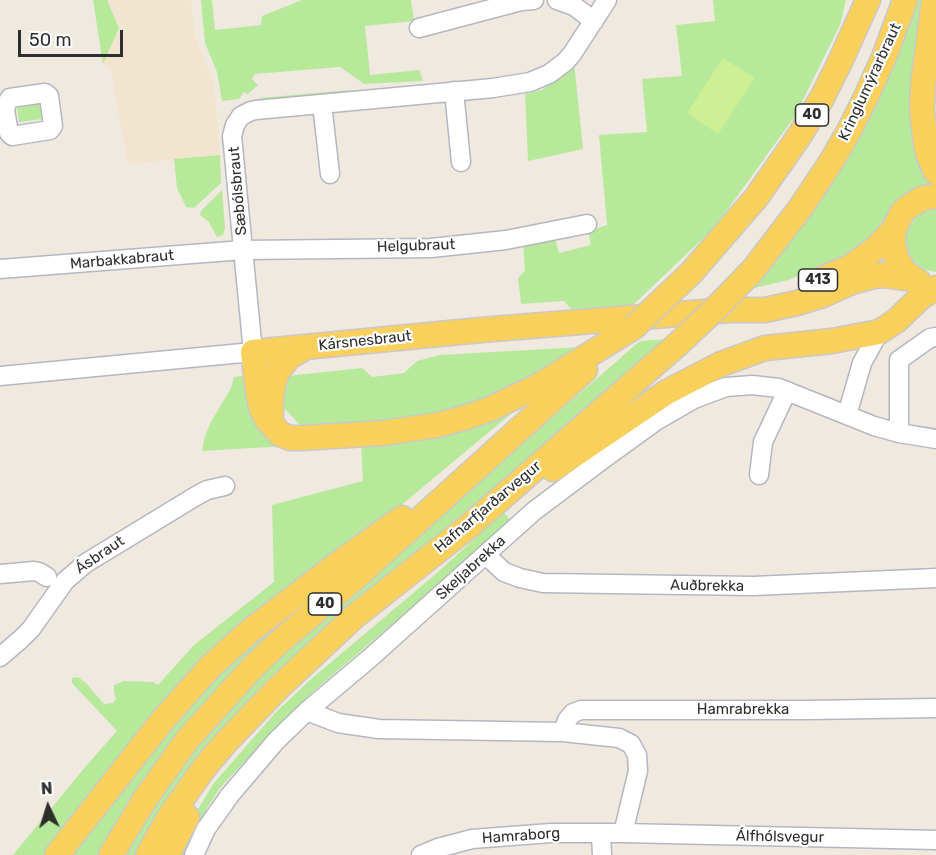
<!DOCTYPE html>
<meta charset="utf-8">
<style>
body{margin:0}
#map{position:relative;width:936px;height:855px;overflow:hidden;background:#f0e9e0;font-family:Rubik,sans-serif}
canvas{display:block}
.north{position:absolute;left:18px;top:777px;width:60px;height:60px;-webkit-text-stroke:4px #fff;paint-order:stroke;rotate:356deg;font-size:16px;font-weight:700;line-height:24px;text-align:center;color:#2e2e2e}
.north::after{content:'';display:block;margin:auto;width:21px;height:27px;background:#2e2e2e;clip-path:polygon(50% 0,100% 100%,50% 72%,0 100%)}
.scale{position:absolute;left:18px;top:30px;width:105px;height:27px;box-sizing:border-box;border:3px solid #2e2e2e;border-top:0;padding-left:8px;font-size:18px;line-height:21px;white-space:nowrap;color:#2e2e2e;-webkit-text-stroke:4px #fff;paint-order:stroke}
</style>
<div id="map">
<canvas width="936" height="855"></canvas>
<div class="north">N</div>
<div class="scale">50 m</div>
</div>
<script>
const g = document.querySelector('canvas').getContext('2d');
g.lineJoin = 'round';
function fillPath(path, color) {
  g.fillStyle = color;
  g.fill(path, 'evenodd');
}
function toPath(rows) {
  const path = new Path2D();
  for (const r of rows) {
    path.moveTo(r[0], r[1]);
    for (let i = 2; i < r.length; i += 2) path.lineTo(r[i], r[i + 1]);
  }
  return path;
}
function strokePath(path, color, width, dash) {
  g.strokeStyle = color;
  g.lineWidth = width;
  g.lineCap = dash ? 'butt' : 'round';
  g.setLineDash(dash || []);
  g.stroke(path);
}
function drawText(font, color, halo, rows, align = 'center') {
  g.font = font + ' Rubik,sans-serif';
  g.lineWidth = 4.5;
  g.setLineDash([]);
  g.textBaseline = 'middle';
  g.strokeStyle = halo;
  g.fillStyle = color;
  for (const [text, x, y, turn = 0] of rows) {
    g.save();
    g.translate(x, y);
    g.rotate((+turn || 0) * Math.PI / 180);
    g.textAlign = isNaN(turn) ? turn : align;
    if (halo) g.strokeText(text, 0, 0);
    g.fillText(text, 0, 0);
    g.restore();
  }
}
fillPath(toPath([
 [107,0,191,0,195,38,214,83,220,155,128,164,110,66,103,64,119,28]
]), '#f2e5cf');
fillPath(toPath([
 [93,0,107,0,119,28,103,64],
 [201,0,212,0,215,30,261,25,262,16,302,0,411,0,414,21,365,26,370,75,419,70,423,81,364,84,340,67,255,74,252,79,258,85,248,94,244,92,239,99,222,101,217,72,205,43],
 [713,0,846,0,840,25,795,116,715,227,633,305,571,309,564,301,521,304,518,278,525,271,523,243,538,243,555,239,559,253,591,245,588,231,607,225,599,135,647,132,642,79,682,76,676,25,715,21],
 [917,0,925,0,923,173,930,185,912,191,897,202,870,237,841,257,788,280,746,290,843,159,881,95],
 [574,62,583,149,528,161,525,94,542,90,556,80],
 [349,90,349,94,261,102,260,98],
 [40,104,42,119,19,122,17,108],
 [220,155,221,183,194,208,186,207,177,188,174,159],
 [222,190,225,228,223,235,217,237,209,222,200,215,201,211],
 [934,210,936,210,936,272,926,270,917,264,910,256,907,247,906,236,909,227,916,218,924,212],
 [669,339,338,619,271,678,222,730,147,834,135,855,123,855,138,828,188,755,264,668,640,341],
 [583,347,511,393,414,423,307,429,300,425,281,405,279,392,288,376,362,368,372,377,404,373,417,361,440,355],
 [247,375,286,446,202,451,205,436,211,422,231,388,234,377],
 [524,403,381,522,322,566,48,855,13,855,86,766,117,731,72,683,72,678,78,677,86,683,104,704,113,703,116,699,114,693,114,685,124,681,153,682,158,685,194,645,274,582,272,505,363,481,361,441],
 [504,512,510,520,444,580,316,689,282,721,220,788,207,808,186,855,173,855,190,822,214,783,276,712,310,680,437,573],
 [315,596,100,855,68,855,166,727,225,664]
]), '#b7e99a');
fillPath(toPath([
 [723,58,755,78,718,134,687,113]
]), '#cdf096');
const minor = toPath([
 [557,0,574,6,594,21],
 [419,28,521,1,534,0],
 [454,91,461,162],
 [45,93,49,96,53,126,50,130,12,136,9,133,5,110,7,103,10,98,45,93],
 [322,104,330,174],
 [0,269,243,250,431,248,506,240,587,224],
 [0,376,253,352,232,136,235,125,241,116,251,111,256,110,493,88,530,82,549,74,565,62,572,54,607,0],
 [847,415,862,363,879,332],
 [899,433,899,360,930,338,936,337],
 [759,475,763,442,787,391],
 [486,555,504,572,520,578,543,583,753,586,936,578],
 [0,574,34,571,39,572,47,577],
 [0,657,21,639,31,629,65,581,86,563,196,496,207,490,225,486],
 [307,711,338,723,379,729,563,732,619,738,631,744,637,755,638,771,623,833],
 [563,732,567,720,573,713,581,710,808,710,936,708],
 [601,833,602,855],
 [194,855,206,829,230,795,276,741,307,711,370,658,534,511,606,457,656,421,694,399,726,387,752,385,779,388,874,426,899,433,936,439],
 [421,855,438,848,472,839,551,833,623,833,936,840]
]);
const major = toPath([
 [934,0,923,84,922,110,925,138,928,154,936,172],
 [753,270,799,210,831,162,849,131,865,99,884,57,905,0],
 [691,273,756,198,800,135,822,98,840,62,868,0],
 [826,277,850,267,864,257,875,249,894,229],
 [919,282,906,273,897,260,893,245,894,229,902,213,908,207,923,198,936,196],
 [634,327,540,385,490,409,464,418,438,425,383,433,302,438,290,438,280,434,266,418,261,407,258,392,253,352,481,330,729,310,765,310,797,303,823,295,852,282,874,276,883,275,912,279],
 [271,416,271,400,273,385,278,371,289,357,306,347],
 [553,469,667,392,721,364,765,348,832,341,879,332,896,321,921,297,936,288],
 [57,855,162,721,210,667,251,630,339,563,402,518],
 [111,855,145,799,187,740,252,668,278,643,356,577,585,370],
 [148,855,170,816,204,768,226,742,277,689,355,616,469,526,678,344],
 [167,855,187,817]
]);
strokePath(minor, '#b4b7c2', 21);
strokePath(major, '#c9c9c9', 27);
strokePath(minor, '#fff', 18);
strokePath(major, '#f9d05c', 24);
const majorBridge = toPath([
 [634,327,691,273],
 [678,344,712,312,753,270]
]);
strokePath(majorBridge, '#c9c9c9', 27, []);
strokePath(majorBridge, '#f9d05c', 24);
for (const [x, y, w] of [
 [812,115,33],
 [818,280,39],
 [325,604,33]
]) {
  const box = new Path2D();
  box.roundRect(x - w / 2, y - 11, w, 22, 4.5);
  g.fillStyle = '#fff';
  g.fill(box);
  strokePath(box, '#2e2e2e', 1.5);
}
drawText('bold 14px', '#2e2e2e', null, [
 ["40",812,115],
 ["413",818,280],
 ["40",325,604]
]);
drawText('15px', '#2e2e2e', '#fff', [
 ["Kringlumýrarbraut",870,82,-65],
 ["Sæbólsbraut",238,191,-95],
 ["Helgubraut",416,246,-2],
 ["Marbakkabraut",122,260,-5],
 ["Kársnesbraut",365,341,-6],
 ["Hafnarfjarðarvegur",488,507,-40],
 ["Ásbraut",100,555,-34],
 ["Skeljabrekka",471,568,-42],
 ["Auðbrekka",707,586,1],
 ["Hamrabrekka",743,710],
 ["Hamraborg",521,836,-4],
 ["Álfhólsvegur",780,837,1]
]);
</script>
